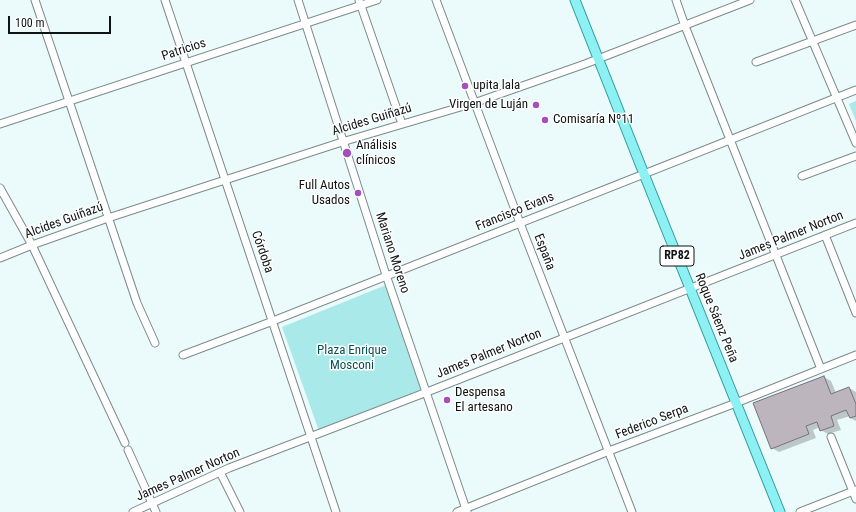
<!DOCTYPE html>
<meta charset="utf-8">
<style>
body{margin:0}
#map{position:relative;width:856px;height:512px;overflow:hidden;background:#ebfafa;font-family:"Roboto Condensed",sans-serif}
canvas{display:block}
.scale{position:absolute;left:8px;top:16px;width:103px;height:18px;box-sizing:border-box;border:2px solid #0e1313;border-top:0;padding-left:5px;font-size:12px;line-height:14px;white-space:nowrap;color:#0e1313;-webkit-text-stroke:3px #fff;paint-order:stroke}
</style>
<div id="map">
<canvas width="856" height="512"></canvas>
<div class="scale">100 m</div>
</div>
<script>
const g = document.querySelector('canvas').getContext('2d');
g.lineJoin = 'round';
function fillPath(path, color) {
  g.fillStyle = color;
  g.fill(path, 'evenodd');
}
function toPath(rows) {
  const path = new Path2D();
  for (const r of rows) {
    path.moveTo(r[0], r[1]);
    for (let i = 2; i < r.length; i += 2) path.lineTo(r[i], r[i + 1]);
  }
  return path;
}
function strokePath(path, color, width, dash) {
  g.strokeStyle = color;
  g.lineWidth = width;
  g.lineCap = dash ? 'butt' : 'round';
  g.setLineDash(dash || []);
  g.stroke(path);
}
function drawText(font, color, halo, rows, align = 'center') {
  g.font = font + ' "Roboto Condensed",sans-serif';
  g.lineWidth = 3;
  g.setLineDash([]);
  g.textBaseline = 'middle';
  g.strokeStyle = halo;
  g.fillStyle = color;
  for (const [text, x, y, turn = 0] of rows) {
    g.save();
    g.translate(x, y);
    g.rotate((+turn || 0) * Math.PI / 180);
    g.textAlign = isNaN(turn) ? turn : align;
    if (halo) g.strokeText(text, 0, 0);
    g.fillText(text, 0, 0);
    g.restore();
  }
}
fillPath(toPath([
 [856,101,856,121,849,104],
 [386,285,422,389,319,431,282,327]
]), '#a9e9ea');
fillPath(toPath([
 [824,377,831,381,836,393,849,388,856,392,856,421,850,418,850,416,837,420,841,430,828,434,821,430,820,427,813,430,816,438,779,452,772,448]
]), '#0003');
const building = toPath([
 [824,376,831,394,849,387,856,404,856,416,850,418,846,410,831,416,834,426,820,431,817,422,806,426,809,434,771,449,753,403,824,376]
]);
fillPath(building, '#bcb5be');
strokePath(building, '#78717a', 1);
const minor = toPath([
 [35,0,137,303,155,343],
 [165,0,336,512],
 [298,0,386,275,467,512],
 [359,0,402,124],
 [436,0,520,223,632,512],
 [676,0,685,26,821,369],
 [795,0,856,143],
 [756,62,856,25],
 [0,124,377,0],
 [802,176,856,156],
 [0,188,32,245,125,443],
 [825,235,856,313],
 [0,258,32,245,108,218,342,142,474,103,585,64,750,0],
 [183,355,273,321,856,90],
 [831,437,856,499],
 [128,450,156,512],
 [220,472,240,512],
 [133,512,229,468,427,392,856,223],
 [457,512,609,451,736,403,856,355],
 [800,512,856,490]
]);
const major = toPath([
 [575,0,644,174,780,512]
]);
strokePath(minor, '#7c8a8a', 9);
strokePath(major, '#2f9d9f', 11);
strokePath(minor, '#fff', 7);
strokePath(major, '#8df1f3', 9);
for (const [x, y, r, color] of [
 [465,86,4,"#a54fbc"],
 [536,105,4,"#a54fbc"],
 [545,120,4,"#a54fbc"],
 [347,153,5,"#a54fbc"],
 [358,193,4,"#a54fbc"],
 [447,400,4,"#a54fbc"]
]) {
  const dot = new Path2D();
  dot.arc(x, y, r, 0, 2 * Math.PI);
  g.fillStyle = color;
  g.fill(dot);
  strokePath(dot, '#fff', 1.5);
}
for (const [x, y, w] of [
 [677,256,34]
]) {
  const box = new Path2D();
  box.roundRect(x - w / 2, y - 10, w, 20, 3);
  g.fillStyle = '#fff';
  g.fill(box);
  strokePath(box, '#0e1313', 1);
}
drawText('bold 12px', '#0e1313', null, [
 ["RP82",677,256]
]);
drawText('13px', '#0e1313', '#fff', [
 ["Patricios",184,50,-18],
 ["Alcides Guiñazú",372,120,-17],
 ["Francisco Evans",515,212,-22],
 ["Alcides Guiñazú",64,221,-20],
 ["James Palmer Norton",791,236,-22],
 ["Córdoba",262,252,71],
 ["España",544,252,69],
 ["Mariano Moreno",392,253,72],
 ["Roque Sáenz Peña",716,318,68],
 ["James Palmer Norton",489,354,-22],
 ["Federico Serpa",652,422,-21],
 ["James Palmer Norton",188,475,-24]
]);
drawText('13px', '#0e1313', '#fff', [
 ["upita lala",473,86],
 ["Virgen de Luján",528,105,"right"],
 ["Comisaría Nº11",553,120],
 ["Análisis",356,146],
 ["clínicos",356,161],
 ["Full Autos",350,186,"right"],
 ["Usados",350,201,"right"],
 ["Despensa",455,393],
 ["El artesano",455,408]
], 'left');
drawText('13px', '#0a5052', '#fff', [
 ["Plaza Enrique",352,351],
 ["Mosconi",352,366]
]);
</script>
